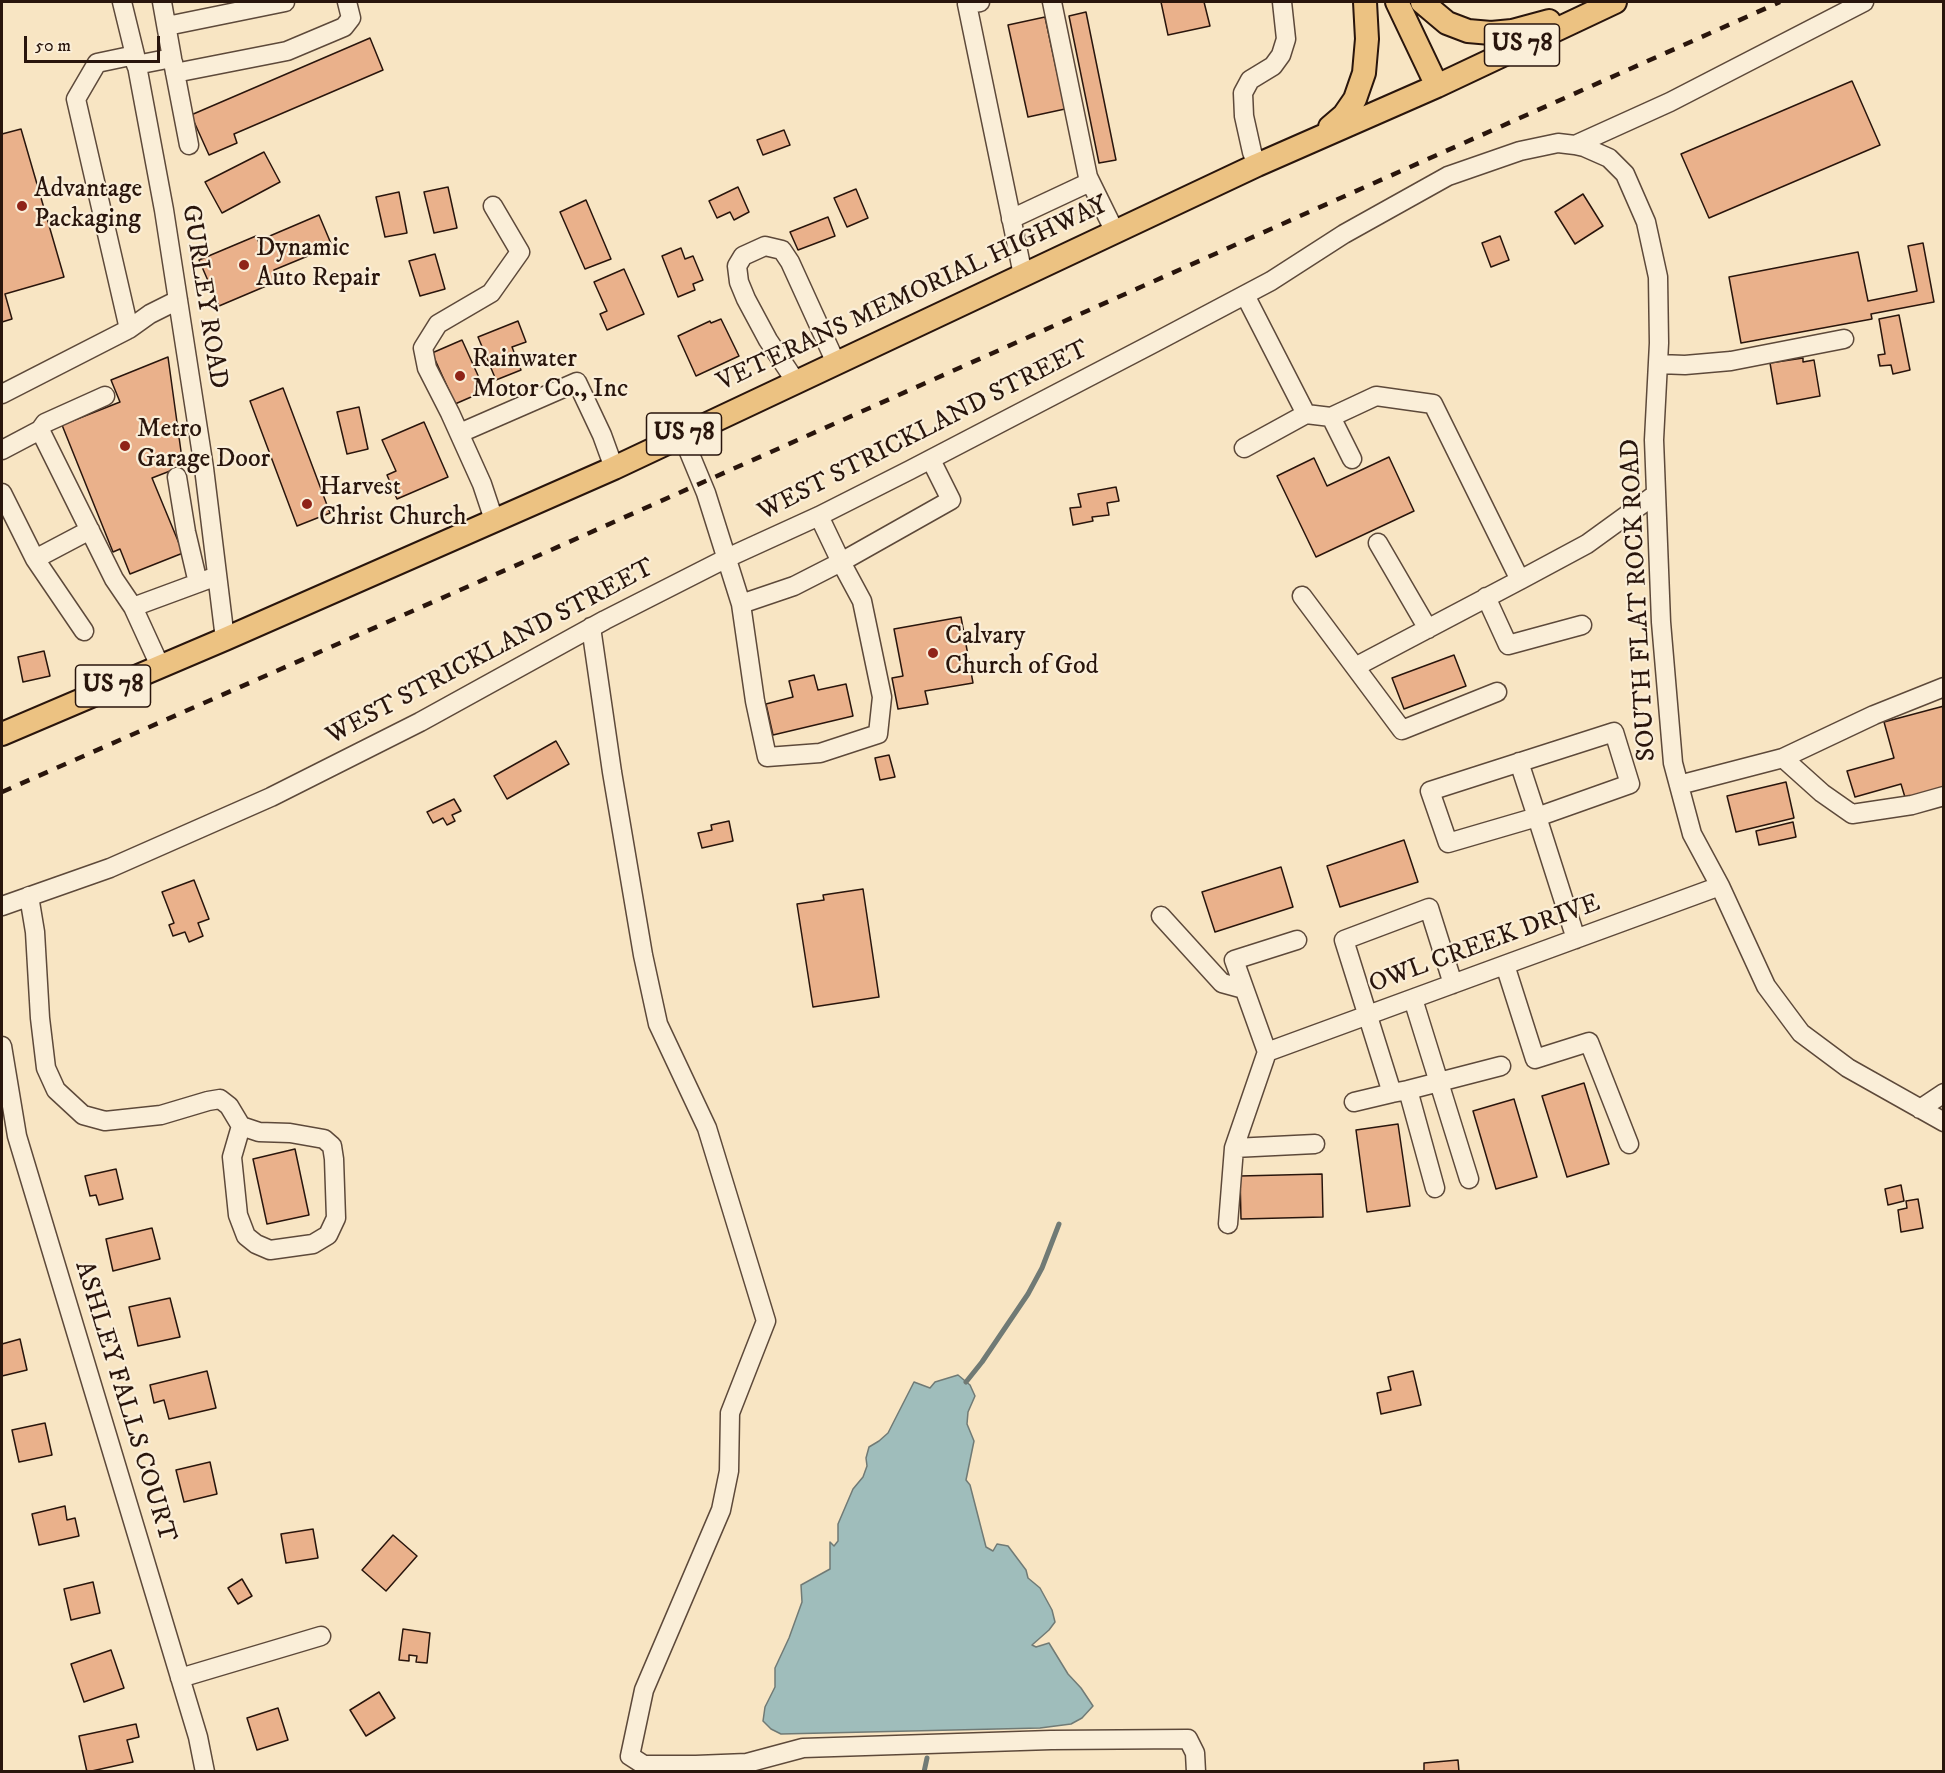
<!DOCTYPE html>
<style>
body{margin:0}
#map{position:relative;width:1945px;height:1773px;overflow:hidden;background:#f8e5c3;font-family:"IM FELL DW Pica",serif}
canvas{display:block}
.frame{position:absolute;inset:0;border:3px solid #29150c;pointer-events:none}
.scale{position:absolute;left:24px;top:36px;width:136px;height:27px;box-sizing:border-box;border:3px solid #29150c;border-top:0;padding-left:8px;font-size:18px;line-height:21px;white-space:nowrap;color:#29150c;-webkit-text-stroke:4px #faeed8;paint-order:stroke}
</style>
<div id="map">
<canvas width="1945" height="1773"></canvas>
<div class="frame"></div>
<div class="scale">50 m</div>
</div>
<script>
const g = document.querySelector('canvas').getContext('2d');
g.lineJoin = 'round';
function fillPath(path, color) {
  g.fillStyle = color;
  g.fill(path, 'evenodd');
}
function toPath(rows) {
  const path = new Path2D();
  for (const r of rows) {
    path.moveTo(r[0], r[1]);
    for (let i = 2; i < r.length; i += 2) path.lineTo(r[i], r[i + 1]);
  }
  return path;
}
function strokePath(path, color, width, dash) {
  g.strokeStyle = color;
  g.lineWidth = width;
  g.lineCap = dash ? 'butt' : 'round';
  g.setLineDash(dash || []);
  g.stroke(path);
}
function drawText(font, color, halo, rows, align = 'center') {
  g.font = font + ' "IM FELL DW Pica",serif';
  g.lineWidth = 4.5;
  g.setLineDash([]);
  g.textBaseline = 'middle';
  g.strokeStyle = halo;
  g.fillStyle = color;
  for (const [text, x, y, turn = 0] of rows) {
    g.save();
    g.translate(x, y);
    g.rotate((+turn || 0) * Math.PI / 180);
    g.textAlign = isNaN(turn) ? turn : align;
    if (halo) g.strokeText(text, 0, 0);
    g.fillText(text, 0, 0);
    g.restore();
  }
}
const water = toPath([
 [958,1375,970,1385,975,1396,968,1412,967,1424,974,1441,966,1480,970,1485,986,1547,993,1551,997,1544,1008,1546,1026,1570,1028,1578,1040,1588,1052,1610,1055,1622,1049,1630,1032,1645,1036,1647,1049,1643,1068,1674,1081,1688,1093,1706,1082,1718,1071,1724,1040,1728,781,1734,771,1729,763,1721,765,1707,775,1687,775,1668,789,1638,802,1602,801,1585,830,1569,830,1542,834,1546,838,1541,838,1524,853,1489,863,1477,867,1466,866,1458,869,1447,879,1441,888,1433,914,1382,930,1388,935,1382,958,1375]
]);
fillPath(water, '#9fbdbb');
strokePath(water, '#707a75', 1.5);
strokePath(toPath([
 [966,1382,982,1362,1028,1294,1042,1268,1059,1224],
 [924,1772,927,1758]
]), '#707a75', 5);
const building = toPath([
 [1161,2,1204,2,1210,26,1168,35,1161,2],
 [1086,12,1116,160,1099,163,1069,16,1086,12],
 [1045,17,1065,109,1028,117,1008,25,1045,17],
 [370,38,383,70,234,134,237,143,209,155,191,115,370,38],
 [1852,81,1880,145,1709,218,1681,154,1852,81],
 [21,129,64,277,5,294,12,319,2,322,2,134,21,129],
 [784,130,790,145,763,155,757,140,784,130],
 [264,152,280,182,222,213,205,182,264,152],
 [448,187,457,228,434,233,424,192,448,187],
 [738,187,749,212,734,220,730,212,717,218,709,201,738,187],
 [856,189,868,218,847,227,834,198,856,189],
 [399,192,407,233,385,237,376,197,399,192],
 [1583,194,1603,226,1575,244,1555,212,1583,194],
 [586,200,611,259,585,269,560,212,586,200],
 [319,215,332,246,274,270,278,281,219,306,199,260,256,236,258,241,319,215],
 [828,217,835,236,798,250,790,232,828,217],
 [1500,236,1509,260,1491,267,1482,243,1500,236],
 [1923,243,1934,302,1871,314,1872,319,1741,343,1729,277,1858,252,1868,301,1917,291,1908,246,1923,243],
 [681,248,685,259,693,256,703,280,693,284,695,290,678,297,662,256,681,248],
 [435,254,445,289,420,296,409,261,435,254],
 [624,269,644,314,607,330,600,314,607,311,594,282,624,269],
 [1899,315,1910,370,1893,374,1891,365,1880,366,1878,355,1885,354,1879,319,1899,315],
 [721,319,739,356,696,376,678,336,710,321,711,323,721,319],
 [518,321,526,342,512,347,521,370,496,380,478,337,518,321],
 [462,340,485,391,455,404,432,353,462,340],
 [168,357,183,466,152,478,183,553,130,574,120,549,113,552,62,425,120,402,111,380,168,357],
 [1803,358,1803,362,1814,360,1820,396,1777,404,1770,363,1803,358],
 [283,388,330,513,297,526,250,401,283,388],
 [359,407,368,449,347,454,337,412,359,407],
 [424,422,448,477,397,499,387,475,396,471,382,440,424,422],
 [1389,457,1414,511,1316,557,1277,476,1314,458,1327,486,1389,457],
 [1116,487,1119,501,1107,503,1109,515,1092,517,1093,521,1073,525,1070,508,1081,507,1078,494,1116,487],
 [961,617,973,683,925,691,928,704,898,709,892,678,903,676,894,629,961,617],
 [44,651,50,676,23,682,18,657,44,651],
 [1454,655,1466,686,1404,709,1392,678,1454,655],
 [814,675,818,690,846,684,853,716,773,735,766,704,793,697,789,681,814,675],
 [1944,706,1944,793,1907,804,1901,784,1855,797,1847,771,1894,758,1884,722,1944,706],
 [556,741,569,764,507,799,494,776,556,741],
 [889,755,895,777,880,780,875,758,889,755],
 [1786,782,1794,818,1736,832,1727,796,1786,782],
 [454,799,461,811,452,815,455,821,447,825,443,818,433,823,427,812,454,799],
 [729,821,733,841,702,848,698,833,712,830,711,825,729,821],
 [1793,822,1796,837,1759,845,1756,831,1793,822],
 [1404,840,1418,882,1340,907,1327,866,1404,840],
 [1281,867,1293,907,1215,932,1202,892,1281,867],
 [194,880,209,919,198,923,203,936,189,942,185,932,173,936,169,925,174,923,162,892,194,880],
 [863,889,879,997,813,1007,797,904,824,900,823,895,863,889],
 [1584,1083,1609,1164,1567,1177,1542,1096,1584,1083],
 [1514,1099,1537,1177,1496,1189,1473,1111,1514,1099],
 [1398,1124,1410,1206,1367,1212,1356,1130,1398,1124],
 [295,1149,309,1215,267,1224,253,1159,295,1149],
 [116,1169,123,1199,99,1205,96,1195,90,1196,85,1176,116,1169],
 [1322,1174,1323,1217,1241,1219,1240,1176,1322,1174],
 [1901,1185,1904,1201,1888,1205,1885,1189,1901,1185],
 [1918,1199,1923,1228,1901,1232,1898,1210,1907,1208,1906,1201,1918,1199],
 [152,1228,160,1259,113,1271,106,1239,152,1228],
 [170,1298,180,1337,138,1346,129,1307,170,1298],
 [20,1339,27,1370,2,1376,2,1344,20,1339],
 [207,1371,216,1408,169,1419,164,1400,154,1403,150,1385,207,1371],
 [1413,1371,1421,1405,1381,1414,1377,1393,1391,1390,1388,1377,1413,1371],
 [45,1423,52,1455,19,1462,12,1430,45,1423],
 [210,1462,217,1494,184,1502,176,1470,210,1462],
 [65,1506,67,1520,75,1518,79,1536,39,1545,32,1514,65,1506],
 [313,1529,318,1558,286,1563,281,1534,313,1529],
 [393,1535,417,1556,386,1591,362,1570,393,1535],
 [242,1579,252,1596,238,1604,228,1588,242,1579],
 [93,1582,100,1613,71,1620,64,1589,93,1582],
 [403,1629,430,1633,427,1663,416,1662,417,1656,409,1655,409,1661,399,1660,403,1629],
 [111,1650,124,1688,84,1702,71,1664,111,1650],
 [379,1692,395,1718,366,1736,350,1710,379,1692],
 [278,1708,288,1740,257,1750,247,1718,278,1708],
 [136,1724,139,1737,127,1740,133,1762,87,1772,79,1736,136,1724],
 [1458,1760,1459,1772,1424,1772,1424,1763,1458,1760]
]);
fillPath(building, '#eab18b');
strokePath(building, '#29150c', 1.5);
const minor = toPath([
 [122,2,135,55,164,210,204,468,225,639],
 [980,2,967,4,1023,275],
 [1052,2,1088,177,1115,232],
 [167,26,285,2],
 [135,55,97,63,76,99,129,329,150,314,178,300],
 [173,62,189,145],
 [136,65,172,58,162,2],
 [175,73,287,51,344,27,351,18,347,2],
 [1575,145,1584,147,1609,158,1625,174,1646,222,1658,277,1659,343,1654,440,1661,622,1673,763,1692,834,1720,886,1766,986,1801,1033,1848,1068,1944,1122],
 [1257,165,1252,152,1244,116,1243,93,1250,80,1273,66,1281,55,1286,39,1282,2],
 [493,206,520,252,491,293,438,324,423,348,427,368,450,413,482,484,494,520],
 [1011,219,1090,182],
 [1245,295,1306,414,1331,417,1352,459],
 [1658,364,1685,365,1731,361,1844,339],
 [796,382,768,340,746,299,739,282,737,266,743,256,765,246,782,250,790,262,836,363],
 [2,394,129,329],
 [1331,417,1376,396,1433,404,1520,580,1587,544,1656,494],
 [40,430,45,423,105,396],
 [460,433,577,382,602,435,614,468],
 [682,435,706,493,741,604,755,701,767,757,820,753,878,734,882,697,862,601,841,562,819,516],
 [1244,448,1306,414],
 [2,450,40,430,114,579,133,607],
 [177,477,186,532,198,583],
 [2,493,35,559,84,631],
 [1378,543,1428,629],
 [35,559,90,530],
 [1302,596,1355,667],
 [1486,597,1508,645,1582,625],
 [741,604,794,586,841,562,951,500,931,460],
 [591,627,612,772,643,955,658,1024,707,1128,766,1321,730,1413,729,1471,721,1510,644,1690,630,1756,644,1765,696,1765,747,1763,803,1748,1051,1740,1188,1739,1195,1753,1196,1772],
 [160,666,133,607,217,576],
 [1497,692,1402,730,1355,667,1520,580],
 [1783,758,1822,793,1852,814,1912,805,1944,796],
 [1519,762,1537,817,1448,843,1430,791,1614,732,1630,784,1537,817,1576,939],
 [1679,785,1783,758,1874,715,1944,687],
 [29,896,35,932,40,1018,46,1068,56,1090,83,1115,105,1121,161,1115,208,1101,220,1099,229,1106,241,1126,232,1157,238,1215,246,1236,256,1244,270,1250,313,1244,328,1235,336,1218,334,1159,332,1146,324,1139,290,1133,259,1132,241,1126],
 [2,906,110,868,271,797,420,722,605,620,727,558,819,516,910,470,1152,344,1271,281,1344,234,1448,176,1520,151,1558,143,1575,145,1670,102,1864,2],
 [1161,916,1222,983,1244,989],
 [1297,940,1234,960,1267,1052,1234,1148,1315,1144],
 [1505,965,1535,1059,1589,1042,1629,1144],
 [1413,999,1469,1179],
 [2,1046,17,1136,198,1737,205,1772],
 [1267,1052,1720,886],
 [1408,1090,1435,1188],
 [1392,1093,1408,1090,1501,1066],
 [1354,1102,1392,1093,1344,940,1429,908,1453,984],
 [1920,1109,1944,1093],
 [1228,1224,1234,1148],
 [180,1678,321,1636]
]);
const major = toPath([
 [1397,2,1437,86],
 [1422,2,1447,23,1468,31,1491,33,1512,31,1549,21],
 [1330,127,1344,115,1355,99,1364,73,1367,39,1365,2],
 [2,734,225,639,614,468,1257,165,1437,86,1615,2]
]);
strokePath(minor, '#5d493a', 21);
strokePath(major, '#29150c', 26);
strokePath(minor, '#faeed8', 18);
strokePath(major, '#ecc282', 22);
strokePath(toPath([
 [2,792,569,542,1780,2]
]), '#29150c', 4.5, [10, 10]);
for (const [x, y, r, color] of [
 [22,206,6,"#8f2418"],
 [244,265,6,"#8f2418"],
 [460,376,6,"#8f2418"],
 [125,446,6,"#8f2418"],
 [307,504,6,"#8f2418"],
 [933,653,6,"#8f2418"]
]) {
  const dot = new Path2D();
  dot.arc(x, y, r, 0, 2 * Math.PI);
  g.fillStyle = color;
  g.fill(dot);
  strokePath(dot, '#faeed8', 2);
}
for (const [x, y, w] of [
 [1522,45,75],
 [684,434,75],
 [113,686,75]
]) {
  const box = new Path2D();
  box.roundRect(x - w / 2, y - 21, w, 42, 4.5);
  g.fillStyle = '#faeed8';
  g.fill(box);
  strokePath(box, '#29150c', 1.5);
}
drawText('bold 24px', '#29150c', null, [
 ["US 78",1522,45],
 ["US 78",684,434],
 ["US 78",113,686]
]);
drawText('26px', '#29150c', '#faeed8', [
 ["Advantage",34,191],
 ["Packaging",34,221],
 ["Dynamic",256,250],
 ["Auto Repair",256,280],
 ["Rainwater",472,361],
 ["Motor Co., Inc",472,391],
 ["Metro",137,431],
 ["Garage Door",137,461],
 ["Harvest",319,489],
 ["Christ Church",319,519],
 ["Calvary",945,638],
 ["Church of God",945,668]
], 'left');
drawText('26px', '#29150c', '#faeed8', [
 ["VETERANS MEMORIAL HIGHWAY",913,295,-25],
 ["GURLEY ROAD",203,297,81],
 ["WEST STRICKLAND STREET",924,432,-27],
 ["SOUTH FLAT ROCK ROAD",1640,600,-93],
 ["WEST STRICKLAND STREET",491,653,-28],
 ["OWL CREEK DRIVE",1485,945,-20],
 ["ASHLEY FALLS COURT",124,1402,73]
]);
</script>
